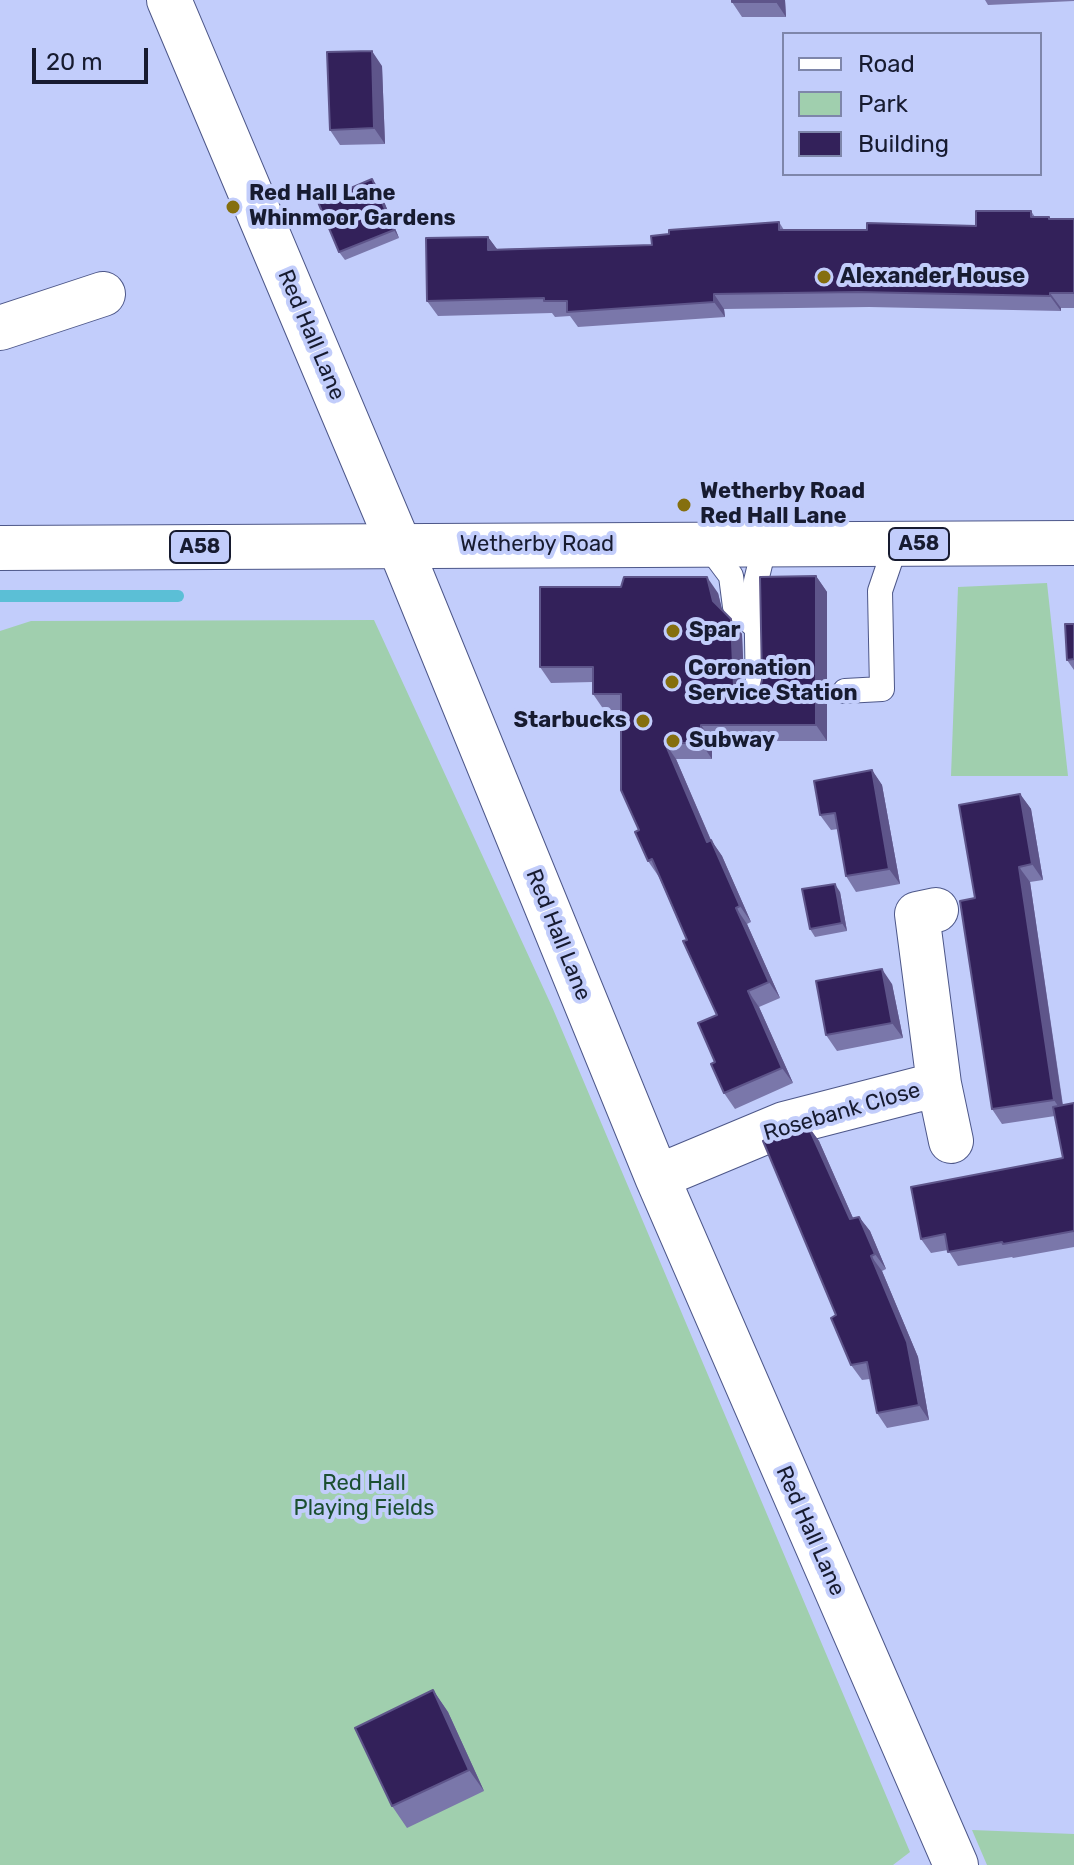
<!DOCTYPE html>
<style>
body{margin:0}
#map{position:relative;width:1074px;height:1865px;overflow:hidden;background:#c2cdfb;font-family:Rubik,sans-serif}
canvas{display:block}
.legend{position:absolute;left:782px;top:32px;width:260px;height:144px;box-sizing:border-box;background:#c2cdfb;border:2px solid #7e86aa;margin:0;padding:10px 14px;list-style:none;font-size:24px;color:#171b30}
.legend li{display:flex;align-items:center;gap:16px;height:40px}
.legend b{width:40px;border:2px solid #7e86aa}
.scale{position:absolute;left:32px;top:48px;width:116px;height:36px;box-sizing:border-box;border:4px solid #171b30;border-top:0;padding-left:10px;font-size:24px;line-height:28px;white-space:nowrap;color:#171b30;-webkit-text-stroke:6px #c2cdfb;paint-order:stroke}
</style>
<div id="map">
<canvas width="1074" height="1865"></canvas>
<ul class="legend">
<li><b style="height:10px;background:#fff"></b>Road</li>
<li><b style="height:22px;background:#a0cfae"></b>Park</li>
<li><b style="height:22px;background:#33215a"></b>Building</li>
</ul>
<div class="scale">20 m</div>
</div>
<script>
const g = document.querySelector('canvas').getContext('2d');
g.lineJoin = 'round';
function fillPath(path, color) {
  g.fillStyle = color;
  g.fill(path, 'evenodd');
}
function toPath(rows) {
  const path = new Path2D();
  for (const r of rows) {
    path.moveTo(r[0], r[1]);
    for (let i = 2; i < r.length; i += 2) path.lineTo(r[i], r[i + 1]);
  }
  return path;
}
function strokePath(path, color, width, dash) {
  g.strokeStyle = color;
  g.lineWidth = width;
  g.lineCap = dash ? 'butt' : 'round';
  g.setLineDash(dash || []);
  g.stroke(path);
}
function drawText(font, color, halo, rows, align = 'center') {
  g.font = font + ' Rubik,sans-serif';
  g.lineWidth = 8;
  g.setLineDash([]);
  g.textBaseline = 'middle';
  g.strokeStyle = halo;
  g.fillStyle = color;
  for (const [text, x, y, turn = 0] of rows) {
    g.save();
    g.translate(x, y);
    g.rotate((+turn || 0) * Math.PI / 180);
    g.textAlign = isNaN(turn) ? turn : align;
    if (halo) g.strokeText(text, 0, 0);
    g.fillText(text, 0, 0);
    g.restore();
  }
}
fillPath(toPath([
 [1047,583,1068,776,951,776,958,587],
 [374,620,553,1009,910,1852,893,1865,0,1865,0,631,31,621],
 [972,1830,1074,1834,1074,1865,987,1865]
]), '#a0cfae');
strokePath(toPath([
 [0,596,178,596]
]), '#5bbfd6', 12);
const lane = toPath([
 [707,544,731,576,735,607,757,628],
 [845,691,882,689,880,591,896,544],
 [758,696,756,581,765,544]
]);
const street = toPath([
 [0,328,103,294],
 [399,545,657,1177,956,1865],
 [939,1084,951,1141],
 [657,1177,784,1124,939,1084,917,914,936,910]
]);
const secondary = toPath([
 [169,0,399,545]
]);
const primary = toPath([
 [0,548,1074,543]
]);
strokePath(lane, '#4d5789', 26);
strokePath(street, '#4d5789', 46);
strokePath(secondary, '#4d5789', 46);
strokePath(primary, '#4d5789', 46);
strokePath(lane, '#fff', 24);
strokePath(street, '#fff', 44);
strokePath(secondary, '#fff', 44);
strokePath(primary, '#fff', 44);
fillPath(toPath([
 [785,0,786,17,742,17,732,2],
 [985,0,1074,0,1074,1,988,5],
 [382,66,385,144,340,145,330,130],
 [378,187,399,238,345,260,339,252],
 [1031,211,1035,217,1051,219,1074,219,1074,308,1061,308,1061,311,869,307,724,309,725,317,578,327,570,316,555,317,552,313,438,316,427,301,488,237,497,249,652,245,669,234,779,222,784,230,867,230,976,226],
 [816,576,827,592,827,741,712,741,712,759,676,759,711,840,722,856,751,922,747,924,780,998,759,1007,793,1083,735,1109,724,1093,715,1062,717,1015,687,940,659,877,648,861,639,830,621,710,604,710,593,694,593,682,551,683,540,667,718,593,722,610,742,634,744,694,748,695,760,688],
 [1074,624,1074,670,1067,660],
 [872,770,882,785,900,884,856,892,846,876,838,829,831,830,820,815],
 [1020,794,1031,809,1043,880,1030,882,1063,1105,1074,1103,1074,1247,1013,1258,1012,1257,958,1266,948,1250,931,1253,921,1239,1063,1158,1055,1116,1002,1124,992,1109,975,898],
 [840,892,847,931,815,937,810,929],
 [892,984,903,1038,837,1051,826,1035],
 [808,1126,819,1141,853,1218,859,1217,870,1231,886,1269,882,1271,918,1357,929,1420,887,1428,877,1413,870,1379,862,1380,851,1365],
 [433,1690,448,1712,484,1791,407,1828,392,1806]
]), '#7a77aa');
fillPath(toPath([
 [775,0,785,0,786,17,776,2],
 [372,51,382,66,385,144,374,128],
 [372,179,378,187,399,238,394,230],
 [488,237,499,252,488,250],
 [1050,293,1061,308,1061,311,1050,296],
 [714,294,724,309,725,317,714,302],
 [816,576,827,592,827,741,816,725],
 [707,577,718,593,724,617,713,601],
 [731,619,742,634,745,703,734,687],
 [701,725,712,741,712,759,701,743],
 [665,743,676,759,718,857,707,842],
 [872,770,882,785,900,884,889,869],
 [1020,794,1031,809,1043,880,1032,864],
 [711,840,722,856,751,922,740,906],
 [1019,867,1030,882,1064,1115,1054,1100],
 [835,884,840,892,847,931,842,923],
 [736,908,747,924,780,998,769,982],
 [882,969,892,984,903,1038,892,1023],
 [748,991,759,1007,793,1083,782,1068],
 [808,1126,819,1141,860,1234,850,1219],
 [859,1217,870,1231,886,1269,875,1254],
 [871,1256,882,1271,918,1357,929,1420,919,1405],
 [433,1690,448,1712,484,1791,469,1770]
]), '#5e558a');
const building = toPath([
 [732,0,775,0,776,2,732,2,732,0],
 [372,51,374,128,330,130,327,52,372,51],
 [372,179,394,230,339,252,318,202,372,179],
 [976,211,1031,211,1031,217,1049,217,1049,219,1074,219,1074,293,1050,293,1050,296,858,292,714,294,714,302,567,312,567,301,544,301,544,298,427,301,426,238,488,237,488,250,652,245,651,236,669,234,669,230,779,222,779,230,867,230,867,223,976,226,976,211],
 [816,576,816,725,701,725,701,743,665,743,707,842,711,840,740,906,736,908,769,982,748,991,782,1068,724,1093,711,1064,715,1062,698,1023,717,1015,683,941,687,940,652,859,648,861,635,832,639,830,621,790,621,694,593,694,593,667,540,667,540,587,621,587,624,577,707,577,713,601,731,619,734,687,739,693,748,695,760,688,762,680,760,577,816,576],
 [1065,624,1074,624,1074,659,1067,660,1065,624],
 [872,770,889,869,846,876,835,813,820,815,814,781,872,770],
 [1020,794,1032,864,1019,867,1054,1100,992,1109,960,901,975,898,959,805,1020,794],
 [835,884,842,923,810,929,802,889,835,884],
 [882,969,892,1023,826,1035,816,981,882,969],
 [1074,1103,1074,1231,1003,1244,1002,1242,948,1252,945,1234,921,1239,911,1187,1063,1158,1053,1107,1074,1103],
 [808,1126,850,1219,859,1217,875,1254,871,1256,907,1342,919,1405,877,1413,867,1362,851,1365,831,1318,836,1315,763,1141,782,1133,808,1126],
 [433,1690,469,1770,392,1806,355,1728,433,1690]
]);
fillPath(building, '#33215a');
strokePath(building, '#5e558a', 2);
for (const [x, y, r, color] of [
 [233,207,8,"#856f0e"],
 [824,277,8,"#856f0e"],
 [684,505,8,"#856f0e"],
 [673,631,8,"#856f0e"],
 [672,682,8,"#856f0e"],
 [643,721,8,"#856f0e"],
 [673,741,8,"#856f0e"]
]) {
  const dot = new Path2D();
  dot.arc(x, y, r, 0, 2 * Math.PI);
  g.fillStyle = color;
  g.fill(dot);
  strokePath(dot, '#c2cdfb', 3);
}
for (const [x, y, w] of [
 [919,544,60],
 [200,547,60]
]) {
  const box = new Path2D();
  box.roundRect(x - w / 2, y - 16, w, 32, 6);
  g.fillStyle = '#c2cdfb';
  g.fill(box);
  strokePath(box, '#171b30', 2);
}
drawText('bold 20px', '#171b30', null, [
 ["A58",919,544],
 ["A58",200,547]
]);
drawText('bold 22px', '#171b30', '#c2cdfb', [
 ["Red Hall Lane",249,194],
 ["Whinmoor Gardens",249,219],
 ["Alexander House",840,277],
 ["Wetherby Road",700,492],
 ["Red Hall Lane",700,517],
 ["Spar",689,631],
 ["Coronation",688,669],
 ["Service Station",688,694],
 ["Starbucks",627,721,"right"],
 ["Subway",689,741]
], 'left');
drawText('22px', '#171b30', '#c2cdfb', [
 ["Red Hall Lane",311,335,67],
 ["Wetherby Road",537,545],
 ["Red Hall Lane",558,935,68],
 ["Rosebank Close",842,1112,-16],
 ["Red Hall Lane",810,1531,66]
]);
drawText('22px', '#1b4f30', '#c2cdfb', [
 ["Red Hall",364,1484],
 ["Playing Fields",364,1509]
]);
</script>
